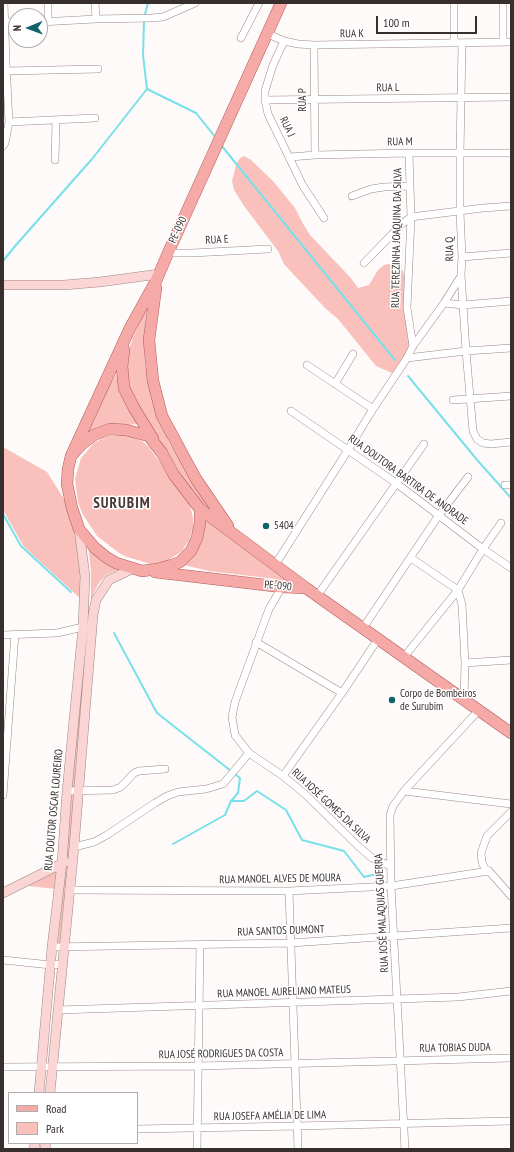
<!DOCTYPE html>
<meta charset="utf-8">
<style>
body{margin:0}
#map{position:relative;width:514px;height:1152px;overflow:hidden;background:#fefaf9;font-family:"PT Sans Narrow",sans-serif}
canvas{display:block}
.frame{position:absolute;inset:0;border:4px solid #372f2e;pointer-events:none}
.legend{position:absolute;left:8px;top:1092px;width:130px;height:52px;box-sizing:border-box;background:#fff;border:1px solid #afacab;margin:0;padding:5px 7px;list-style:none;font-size:12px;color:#372f2e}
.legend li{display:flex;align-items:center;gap:8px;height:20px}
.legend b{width:20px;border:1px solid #afacab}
.north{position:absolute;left:8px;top:8px;width:40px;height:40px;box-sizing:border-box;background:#fff;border:1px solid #afacab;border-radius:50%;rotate:269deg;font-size:11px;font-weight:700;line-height:16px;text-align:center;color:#372f2e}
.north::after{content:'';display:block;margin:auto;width:14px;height:18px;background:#126269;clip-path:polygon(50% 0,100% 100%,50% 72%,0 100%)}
.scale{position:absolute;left:376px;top:16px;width:101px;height:18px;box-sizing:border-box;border:2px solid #372f2e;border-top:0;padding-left:5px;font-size:12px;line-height:14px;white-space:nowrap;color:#372f2e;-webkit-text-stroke:3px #fff;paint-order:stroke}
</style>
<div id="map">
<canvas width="514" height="1152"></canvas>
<div class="frame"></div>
<ul class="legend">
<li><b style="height:5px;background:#f6aaa8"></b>Road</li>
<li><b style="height:11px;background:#fac1bc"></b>Park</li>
</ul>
<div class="north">N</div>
<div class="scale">100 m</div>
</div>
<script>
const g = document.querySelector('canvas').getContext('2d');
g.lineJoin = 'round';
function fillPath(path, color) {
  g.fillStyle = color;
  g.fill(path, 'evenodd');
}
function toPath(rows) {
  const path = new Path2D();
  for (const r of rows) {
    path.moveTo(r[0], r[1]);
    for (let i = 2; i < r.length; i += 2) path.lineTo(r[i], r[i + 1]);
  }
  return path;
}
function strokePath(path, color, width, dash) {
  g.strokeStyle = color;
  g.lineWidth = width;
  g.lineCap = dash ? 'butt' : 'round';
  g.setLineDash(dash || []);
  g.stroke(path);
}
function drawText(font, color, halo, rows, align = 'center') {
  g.font = font + ' "PT Sans Narrow",sans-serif';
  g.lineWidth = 3;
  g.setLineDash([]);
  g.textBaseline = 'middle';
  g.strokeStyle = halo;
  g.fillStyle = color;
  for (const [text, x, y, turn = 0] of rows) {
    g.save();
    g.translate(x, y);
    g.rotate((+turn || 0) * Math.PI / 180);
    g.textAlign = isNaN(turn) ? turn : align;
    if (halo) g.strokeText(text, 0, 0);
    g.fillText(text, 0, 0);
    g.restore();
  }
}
fillPath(toPath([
 [244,156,251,160,273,181,295,208,302,222,310,235,350,277,358,288,369,285,378,270,384,265,393,263,403,271,406,283,410,340,408,351,403,360,392,373,376,366,338,319,325,308,295,276,284,264,278,251,244,206,234,190,232,181,236,165,240,158],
 [147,306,144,335,145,365,152,395,169,443,209,508,203,505,187,484,141,412,130,391,126,371,129,349,133,337],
 [117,373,119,373,138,424,126,425,85,434,101,400],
 [126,435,142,441,149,447,190,505,193,518,193,528,189,540,182,551,167,561,151,564,127,557,119,553,97,536,82,513,78,502,75,479,81,458,94,443,102,439,109,436],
 [3,447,47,472,71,510,77,529,82,600,24,547,3,510],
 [204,515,289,580,288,582,276,579,209,571,184,565,192,557,201,544,203,536],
 [88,546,122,568,106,575,99,583,94,592,91,603,91,571],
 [88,611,90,611,61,948,57,947],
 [57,870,56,889,28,886]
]), '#fac1bc');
strokePath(toPath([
 [145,14,148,3],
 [144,21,143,55,147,89,196,113,216,138],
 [221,145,395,360],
 [3,261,16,245,92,159,147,89],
 [408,376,478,461,511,498],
 [3,514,21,546,71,592],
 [114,633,157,713,240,778,238,793,231,801,244,801,257,791,286,810,302,840,344,851,364,877,381,873],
 [173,844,225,815,231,801]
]), '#79e0e9', 2);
const street = toPath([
 [48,3,48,21],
 [95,3,96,19],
 [503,3,503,42],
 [3,22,16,22],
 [40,22,96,19,151,18,163,17,195,3],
 [268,34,284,41,298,44,314,45,511,42],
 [241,38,259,3],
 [284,41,273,65,265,91,265,100,268,114,303,186,324,218],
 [454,43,454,3],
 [462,43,460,153,460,212,462,257,461,275,466,351,473,431,477,439,483,443,491,444,511,442],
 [314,45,315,155],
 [6,71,98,69],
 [265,100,511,97],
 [9,122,95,118],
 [3,146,5,143,9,122,6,63,4,3],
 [409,153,411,217,407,308,413,346],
 [290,157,315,155,409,153,511,153],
 [55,160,56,120],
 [352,196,371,189,384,187,410,186],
 [168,253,192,253,268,249],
 [462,257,511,253],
 [364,263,403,223,411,217,483,208,511,206],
 [444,303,463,305,511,301],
 [407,358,466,351,511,348],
 [307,365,373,409],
 [335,384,353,354],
 [453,400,511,396],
 [291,411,396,483,483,549,511,568],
 [505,485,511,485],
 [411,558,458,590,462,605,465,663,464,699],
 [275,565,348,450,373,409,407,358,413,346,444,303,461,276],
 [282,587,269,609,235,702,232,717,235,735,249,753,283,776,305,794,358,846,372,858,390,866],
 [317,596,424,444],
 [363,628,439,515,468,477],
 [3,635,57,633,83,627],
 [256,642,342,693],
 [404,657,458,590,483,549,501,523],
 [465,663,511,660],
 [283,776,342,693,378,639],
 [67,791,113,790,121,787,134,773,139,771,165,769],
 [404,791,511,804],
 [3,795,15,634],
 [511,812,487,836,481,853,482,862,485,869,489,871,511,896],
 [74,847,94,842,107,835,155,803,167,796,178,792,206,789,223,784,249,753],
 [69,890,289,891,391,886,489,871],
 [289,891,298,1149],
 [52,947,291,943,511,928],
 [3,960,51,965,62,964],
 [58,1010,458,997,511,991],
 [3,1067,198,1066,511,1058],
 [137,1129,297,1126,511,1121],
 [197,1149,200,945],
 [405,1149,391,886,390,815,393,806,404,791,479,710]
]);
const secondary = toPath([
 [3,285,64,285,100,282,159,274],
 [3,893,65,862],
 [39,1093,52,947,62,863,67,791,83,627,85,576,79,529],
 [50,1093,74,847,93,615,96,600,109,580,134,568],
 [34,1149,35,1143],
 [45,1149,46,1143]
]);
const primary = toPath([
 [156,288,149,340,153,381,162,416,196,479,228,526],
 [124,350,122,366,124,388,134,408,153,439],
 [110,429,126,430,149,436,162,453,174,475,200,509,200,523,197,538,191,551,180,562,172,565,157,569,142,571,116,563,106,557,95,548,79,529,72,508,67,484,68,469,71,456,82,444,94,435,110,429],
 [71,456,130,328,156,281,168,253,281,3],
 [200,509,306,588,511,733],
 [155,572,282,587,306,588]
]);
strokePath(street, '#9b8886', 8);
strokePath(secondary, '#9b8886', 10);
strokePath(primary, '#af5b58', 12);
strokePath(street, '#fff', 7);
strokePath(secondary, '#fad5d4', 9);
strokePath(primary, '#f6aaa8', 11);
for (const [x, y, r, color] of [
 [266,526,4,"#126269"],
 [392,700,4,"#126269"]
]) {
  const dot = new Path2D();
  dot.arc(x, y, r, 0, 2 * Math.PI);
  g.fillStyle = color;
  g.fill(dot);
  strokePath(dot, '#fff', 1.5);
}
drawText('11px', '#372f2e', '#fff', [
 ["RUA K",352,34,-1],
 ["RUA L",388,88,-1],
 ["RUA P",303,100,-90],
 ["RUA J",287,127,63],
 ["RUA M",400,142,-1],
 ["PE-090",178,230,-65],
 ["RUA TEREZINHA JOAQUINA DA SILVA",397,238,-89],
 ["RUA E",217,240,-3],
 ["RUA Q",450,249,-91],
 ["RUA DOUTORA BARTIRA DE ANDRADE",408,480,36],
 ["PE-090",278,586,5],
 ["RUA JOSÉ GOMES DA SILVA",331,806,43],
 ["RUA DOUTOR OSCAR LOUREIRO",54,810,-85],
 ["RUA MANOEL ALVES DE MOURA",280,879,-1],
 ["RUA JOSÉ MALAQUIAS GUERRA",382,913,-93],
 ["RUA SANTOS DUMONT",281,931,-2],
 ["RUA MANOEL AURELIANO MATEUS",284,992,-2],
 ["RUA TOBIAS DUDA",455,1048,-1],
 ["RUA JOSÉ RODRIGUES DA COSTA",221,1054,-1],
 ["RUA JOSEFA AMÉLIA DE LIMA",270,1116,-1]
]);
drawText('11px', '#372f2e', '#fff', [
 ["5404",274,526],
 ["Corpo de Bombeiros",400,694],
 ["de Surubim",400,707]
], 'left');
g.letterSpacing = '1px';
drawText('bold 15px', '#483736', '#fff', [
 ["SURUBIM",122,504]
]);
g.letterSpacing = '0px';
</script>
